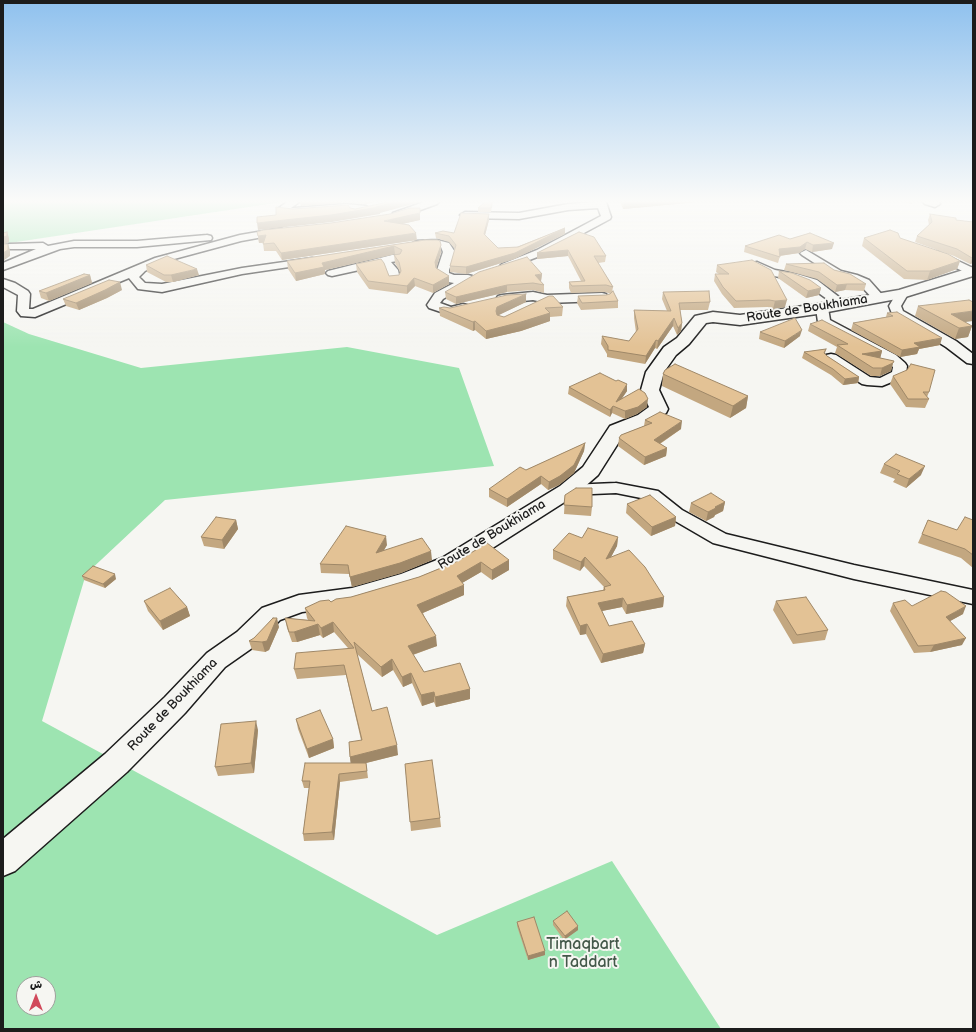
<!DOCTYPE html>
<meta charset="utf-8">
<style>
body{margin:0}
#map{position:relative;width:976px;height:1032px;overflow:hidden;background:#f6f6f2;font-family:"Balsamiq Sans","Playpen Sans Arabic",sans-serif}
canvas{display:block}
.frame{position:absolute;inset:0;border:4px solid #1c1c1c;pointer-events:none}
.north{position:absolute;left:16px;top:976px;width:40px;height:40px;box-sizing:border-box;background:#f6f6f2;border:1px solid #9f9f9c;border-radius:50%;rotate:0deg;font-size:11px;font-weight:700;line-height:16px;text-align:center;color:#1c1c1c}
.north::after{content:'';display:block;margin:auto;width:14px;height:18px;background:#d1495b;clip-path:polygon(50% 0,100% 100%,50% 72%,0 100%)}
</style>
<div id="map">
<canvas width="976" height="1032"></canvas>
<div class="frame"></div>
<div class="north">ش</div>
</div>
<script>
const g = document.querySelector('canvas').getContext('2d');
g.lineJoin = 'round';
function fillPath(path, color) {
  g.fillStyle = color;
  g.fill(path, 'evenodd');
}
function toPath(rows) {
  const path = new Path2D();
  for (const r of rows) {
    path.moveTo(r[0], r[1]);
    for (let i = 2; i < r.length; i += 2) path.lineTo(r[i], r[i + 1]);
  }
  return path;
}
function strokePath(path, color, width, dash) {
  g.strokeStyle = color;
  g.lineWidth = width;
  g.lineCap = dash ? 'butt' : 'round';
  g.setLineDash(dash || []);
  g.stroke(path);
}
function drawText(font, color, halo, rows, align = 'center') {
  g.font = font + ' "Balsamiq Sans",sans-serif';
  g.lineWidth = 4;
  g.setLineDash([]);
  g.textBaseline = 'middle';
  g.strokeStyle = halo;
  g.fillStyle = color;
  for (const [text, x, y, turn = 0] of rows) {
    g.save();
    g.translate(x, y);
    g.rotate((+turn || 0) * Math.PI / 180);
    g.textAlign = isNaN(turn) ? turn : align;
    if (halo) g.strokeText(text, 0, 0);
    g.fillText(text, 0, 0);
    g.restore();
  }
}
fillPath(toPath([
 [3,202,282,202,3,244],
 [3,322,29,334,141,368,347,347,459,368,494,466,165,500,86,574,42,721,437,935,612,861,721,1029,3,1029],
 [24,984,48,984,48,1008,24,1008]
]), '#9de4b1');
const street = toPath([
 [287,202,299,202,291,208,294,208,346,204,366,206,371,209,366,212,346,210,294,214,280,212,279,208,287,202],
 [424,202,439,202,437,204,401,217,397,218,392,215,393,213,424,202],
 [596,202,606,202,611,217,610,219,545,254,506,269,502,268,500,266,502,264,537,250,601,216,598,208,568,210,519,219,465,218,460,215,465,212,519,213,568,204,596,202],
 [923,202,939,202,940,204,935,207,925,204,923,202],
 [281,228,286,231,285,233,241,241,163,262,145,271,139,277,145,283,162,284,242,268,312,258,316,259,318,261,316,263,242,274,162,292,138,289,129,278,35,317,21,316,17,311,18,295,3,287,3,279,15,283,28,291,30,294,29,309,33,309,155,258,240,235,281,228],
 [207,235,211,236,212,238,211,240,137,247,74,247,60,249,3,270,3,263,36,249,5,249,4,247,5,245,9,244,43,243,48,246,74,241,137,241,207,235],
 [437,240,449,243,455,252,449,270,449,273,454,275,468,275,472,276,474,279,471,283,443,299,440,303,451,307,463,304,467,305,469,308,467,311,450,315,429,308,427,305,435,293,454,283,448,282,438,275,437,270,443,252,441,247,416,247,411,244,416,241,437,240],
 [806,250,841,271,857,275,869,280,885,298,883,301,875,301,861,286,849,279,833,275,802,255,800,253,806,250],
 [937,251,973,268,973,275,968,274,933,256,931,254,937,251],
 [419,252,425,255,423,257,391,262,398,270,400,279,398,282,394,283,390,282,388,279,386,270,382,265,332,276,328,275,326,273,328,271,392,255,419,252],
 [757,262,775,270,797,274,817,280,848,304,846,307,842,308,838,307,809,286,791,279,768,275,753,267,751,265,753,263,757,262],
 [902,290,906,291,908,294,901,306,903,311,956,341,973,354,973,364,967,363,946,347,905,322,893,316,889,306,898,291,902,290],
 [533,292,547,295,602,293,606,294,608,297,606,300,602,301,547,303,533,300,502,303,498,302,496,299,498,296,502,295,533,292],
 [822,304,826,305,828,308,830,320,896,355,905,363,907,366,906,374,904,377,882,386,867,385,862,384,826,361,824,358,826,355,831,354,836,355,870,377,880,378,892,372,893,367,886,361,819,325,818,322,816,308,818,305,822,304],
 [616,483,658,491,682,510,726,534,854,565,973,590,973,604,854,579,713,543,670,518,646,499,616,493,569,495,563,494,560,490,563,486,569,485,616,483]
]);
const secondary = toPath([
 [973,267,973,276,902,298,817,314,740,325,713,322,706,323,689,344,676,355,664,372,659,390,668,409,666,413,652,423,624,434,598,475,574,496,458,570,419,586,352,606,302,612,280,620,255,646,225,667,185,713,127,772,15,871,3,876,3,839,105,754,165,697,207,653,237,632,262,608,299,595,352,588,401,574,442,558,560,486,583,467,610,426,638,415,649,407,641,390,646,372,664,347,677,338,695,316,713,312,740,315,817,304,899,290,973,267]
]);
strokePath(street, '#1c1c1c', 3);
strokePath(secondary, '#1c1c1c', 3);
fillPath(street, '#f6f6f2');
fillPath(secondary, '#f6f6f2');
fillPath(toPath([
 [344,202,375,202,365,204],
 [493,202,491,212,478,212,478,208],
 [620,202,698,202,623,209],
 [903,202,913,202,912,204],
 [930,214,956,220,973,222,973,263,970,264,954,256,915,242,917,236,929,225,928,220],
 [420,220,402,224,417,240,282,260,276,251,264,251,263,243,259,243,258,236],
 [489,220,485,235,498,248,518,247,565,234,514,259,466,274,450,272,450,266,455,249,449,242,436,238,435,233,454,233],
 [579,232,606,256,605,262,598,263,613,287,612,292,618,301,618,308,581,310,577,303,578,296,606,295,611,294,605,292,571,293,569,288,569,282,581,281,568,256,537,259,537,253],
 [810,233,832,249,812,252,805,249,799,253,780,256,778,263,744,252,745,246,790,239],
 [864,238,900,238,960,261,957,269,927,280,904,279,862,246],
 [425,240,441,245,441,252,436,268,449,284,433,293,415,286,407,294,369,289,357,272,356,264,389,276,399,275,400,273,399,270,395,263,394,255,397,255,395,254,325,270,325,274,296,281,288,269,287,261],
 [786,264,834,270,866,284,864,291,845,290,835,292,817,279,784,270],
 [146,265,199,275,173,282,166,282,147,272],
 [717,265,785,307,773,309,768,307,734,308,722,294,714,281,715,274,719,274,716,272],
 [779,271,821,288,819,295,806,298,778,278],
 [542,274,541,281,540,281,544,285,544,293,533,290,507,292,456,304,446,299,445,292],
 [90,275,92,283,49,301,41,298,39,291],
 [122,290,107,298,79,310,66,306,63,299],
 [663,292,710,302,708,310,680,310,682,323,681,331,677,335,673,326,657,349,655,348,645,364,607,357,607,354,601,344,602,336,629,341,636,332,634,318,634,310,667,311,662,299],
 [549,296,563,307,562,316,550,317,550,321,521,331,486,339,475,330,473,331,440,316,439,308,450,308,526,302,498,315,504,317],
 [918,306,965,322,972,326,968,337,955,339,915,316],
 [887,313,940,345,919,349,917,354,900,357,851,330,853,323,886,317],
 [810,324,882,351,880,358,893,363,891,371,880,376,871,376,835,353,837,347,808,331],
 [760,332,800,336,784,348,759,339],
 [826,349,825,353,827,356,859,377,858,383,843,385,831,375,802,358,804,352],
 [663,374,748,396,746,408,730,418,662,386],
 [893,376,929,392,927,397,929,399,925,408,906,407,890,384],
 [569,387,627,391,622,398,647,407,637,414,625,419,612,413,610,417,568,394],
 [645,420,681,429,660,444,667,448,666,456,644,465,618,446,619,438,644,426],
 [585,443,584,451,574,473,559,485,548,490,541,484,507,507,489,497,489,489,526,470],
 [884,464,921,475,906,488,893,482,895,479,880,473],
 [565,495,592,507,591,516,564,514],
 [725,502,723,511,715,515,714,517,706,521,689,512,691,503],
 [627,504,676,517,675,526,651,536,626,513],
 [236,520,238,529,224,549,204,546,201,537],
 [928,520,957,530,973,520,973,568,961,558,918,543],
 [618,537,617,546,611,557,664,597,663,607,626,614,622,607,602,611,609,626,645,644,643,653,601,663,586,634,580,635,566,606,567,597,603,590,604,587,584,566,580,571,553,559,553,550,582,538],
 [387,545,384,550,432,560,401,573,352,587,349,574,321,573,320,564],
 [509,560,509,570,492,580,481,572,462,583,464,595,423,613,437,646,413,655,424,672,470,689,470,699,436,707,434,702,422,706,412,683,403,687,393,670,382,677,357,654,372,711,398,755,366,763,368,778,340,782,334,840,304,841,303,834,309,788,304,788,302,781,351,763,350,757,361,740,346,675,297,679,294,669,348,648,334,632,323,638,320,635,297,642,292,642,287,628,285,618,308,620,307,618,305,608,351,597,419,577,458,561],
 [82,576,116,579,105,588,84,580],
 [144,601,187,607,190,616,163,630,148,611],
 [776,601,828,630,825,640,793,644,773,610],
 [893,603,963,614,950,621,962,645,930,652,914,653,890,611],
 [279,627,269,650,265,652,252,650,249,641,254,638],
 [296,719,333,739,334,748,309,758,298,729],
 [258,730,254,773,218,776,215,767],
 [405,764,440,818,441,827,411,831],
 [553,921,578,926,578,930,564,940,553,925],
 [517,922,545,955,528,960,517,926]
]), '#c3a780');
fillPath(toPath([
 [300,202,341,202,341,203,301,206],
 [365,202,375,202,365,204],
 [395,202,420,202,380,213,380,214,332,222,258,230,257,223,376,207],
 [637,202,698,202,623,209,624,203],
 [3,210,4,214,3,233],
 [420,213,420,220,384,228,384,221],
 [489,214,489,220,484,239,484,234],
 [565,228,565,234,514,259,466,274,466,267],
 [7,232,9,238,9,242,5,244,3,247,3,237],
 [416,233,417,240,282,260,281,253],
 [266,235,267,242,259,243,258,236],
 [807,242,805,249,799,253,778,256,779,249],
 [834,243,832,249,812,252,813,245],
 [8,244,10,250,10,256,3,261,3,253],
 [441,245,441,252,436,270,435,262],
 [394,246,395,254,325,270,325,274,296,281,295,273,322,263],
 [568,250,568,256,537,259,537,253],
 [972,258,973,258,973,263,970,264],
 [960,261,957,269,927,280,930,271],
 [197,269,199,275,173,282,171,275],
 [542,274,541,281,535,282,535,275],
 [90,275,92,283,49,301,46,293],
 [449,276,449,284,433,293,433,285],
 [414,278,415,286,407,294,407,286],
 [120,282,122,290,107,298,79,310,76,303],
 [847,284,845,290,835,292,837,285],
 [507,285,507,292,456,304,456,297],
 [821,288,819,295,806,298,808,291],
 [526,294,526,302,497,316,496,320,496,311,497,307],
 [787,300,785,307,773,309,775,301],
 [973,311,973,321,951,324,951,314],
 [550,313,550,321,521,331,486,339,486,331],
 [674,318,673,326,657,349,658,341],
 [475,321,475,330,473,331,473,322],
 [682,323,681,331,677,335,678,328],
 [972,326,968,337,955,339,959,328],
 [802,330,800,336,784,348,785,341],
 [942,338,940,345,919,349,917,354,900,357,902,350,914,343],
 [656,340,655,348,645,364,646,356],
 [882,351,880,359,862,354],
 [893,363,891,371,880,376,882,368],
 [859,377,858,383,843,385,845,379],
 [627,384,627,391,616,407,616,402],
 [748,396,746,408,730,418,733,406],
 [648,399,647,407,637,414,625,419,625,411],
 [613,406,612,413,610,417,610,410],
 [682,421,681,429,653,448,654,440],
 [585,443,584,451,574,473,559,485,548,490,549,482],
 [667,448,666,456,644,465,645,457],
 [925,466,921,475,906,488,909,479],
 [541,476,541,484,507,507,507,499],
 [725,502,723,511,715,515,714,517,706,521,708,512,715,507],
 [676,517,675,526,651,536,652,527],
 [236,520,238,529,224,549,222,540],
 [386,536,387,545,377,562,376,553],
 [618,537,617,546,605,568,606,559],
 [431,551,432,560,401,573,352,587,350,577],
 [585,557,584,566,580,571,581,562],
 [509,560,509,570,492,580,492,570],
 [481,562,481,572,457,586,457,576],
 [115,574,116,579,105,588,103,584],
 [464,585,464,595,418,615,417,605],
 [664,597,663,607,626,614,627,605],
 [623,598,622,607,597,612,598,603],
 [966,606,963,614,943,625,946,617],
 [187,607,190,616,163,630,160,621],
 [277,618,279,627,269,650,265,652,262,642],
 [333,622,334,632,323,638,321,628],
 [318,624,320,635,297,642,294,632],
 [587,624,586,634,580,635,580,626],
 [436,636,437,646,409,656,408,646],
 [966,638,962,645,930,652,934,645],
 [645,644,643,653,601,663,603,654],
 [392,659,393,670,382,677,381,667],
 [411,673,412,683,403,687,402,677],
 [470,689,470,699,436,707,435,697],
 [434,692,434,702,422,706,421,695],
 [256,721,258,730,254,773,251,763],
 [333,739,334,748,309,758,307,749],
 [397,745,398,755,366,763,368,778,367,771,351,767,350,757],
 [339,774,340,782,334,840,332,832],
 [578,926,578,930,564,940,565,936],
 [545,951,545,955,528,960,528,956]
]), '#9f8868');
const building = toPath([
 [388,202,395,202,376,207,379,207,331,215,257,223,257,217,276,215,276,207,293,209,348,205,350,208,355,209,388,202],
 [485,202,492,202,491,208,478,208,485,202],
 [623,202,637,202,624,203,623,202],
 [410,208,420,208,420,213,384,221,409,225,416,233,281,253,274,243,263,244,266,235,258,236,257,232,263,230,331,223,390,214,410,208],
 [461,213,489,214,484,234,498,248,518,247,565,228,515,253,466,267,450,266,456,245,449,236,435,233,443,231,454,233,461,213],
 [930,214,956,218,956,220,973,222,973,258,972,258,957,249,917,236,932,222,930,214],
 [890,230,898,233,900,238,948,254,960,261,930,271,907,271,864,238,890,230],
 [7,232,7,236,3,237,3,233,7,232],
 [579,232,594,237,606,256,594,256,613,287,606,285,572,286,569,282,585,281,568,250,537,253,579,232],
 [810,233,834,243,813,245,807,242,800,247,779,249,780,257,745,246,779,235,790,239,810,233],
 [425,240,437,240,440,241,441,245,435,262,436,268,449,276,433,285,414,278,407,286,368,281,356,264,381,259,384,263,389,276,399,275,401,271,399,262,394,255,400,254,402,250,394,246,322,263,324,267,295,273,287,261,425,240],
 [3,244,8,244,8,250,3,253,3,244],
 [167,256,197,269,171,275,164,275,146,265,167,256],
 [527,257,542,274,535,275,544,285,533,283,507,285,456,297,445,292,479,272,527,257],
 [752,260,771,270,787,300,775,301,769,300,736,301,723,287,715,274,729,274,717,265,752,260],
 [824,263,834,270,850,274,866,284,847,284,837,285,819,272,786,264,824,263],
 [779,271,792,273,810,280,821,288,808,291,779,271],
 [84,274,90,275,46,293,39,291,84,274],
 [109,280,120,282,105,290,76,303,63,299,109,280],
 [613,291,618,301,582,303,578,296,606,295,610,294,613,291],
 [709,291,710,302,679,303,682,323,678,328,674,318,658,341,656,340,646,356,608,350,608,346,602,336,629,341,638,329,634,310,671,311,663,292,709,291],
 [526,294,497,307,496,311,497,315,504,317,549,296,553,296,563,307,545,308,550,313,521,322,486,331,475,321,473,322,439,308,444,307,450,308,507,295,526,294],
 [969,300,973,302,973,311,951,314,972,326,959,328,918,306,969,300],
 [897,312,942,338,914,343,920,347,902,350,853,323,893,316,887,313,897,312],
 [795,318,802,330,785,341,760,332,795,318],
 [822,320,882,351,862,354,894,361,893,363,882,368,873,368,837,345,848,344,810,324,822,320],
 [826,349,824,353,827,356,859,377,845,379,833,369,804,352,826,349],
 [675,364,748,396,733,406,663,374,665,370,675,364],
 [911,364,935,370,929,392,923,392,929,399,908,399,893,376,907,370,911,364],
 [600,373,616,381,618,380,627,384,616,402,639,389,645,393,648,399,638,407,625,411,613,406,610,410,569,387,600,373],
 [660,412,682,421,654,440,667,448,645,457,619,438,621,435,652,423,645,420,660,412],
 [585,443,574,465,560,476,549,482,541,476,507,499,489,489,520,467,526,470,585,443],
 [896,454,925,466,909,479,897,474,900,471,884,464,896,454],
 [576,488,592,488,592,507,564,505,565,495,576,488],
 [711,493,725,502,715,507,716,508,708,512,691,503,711,493],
 [650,495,676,517,652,527,627,504,650,495],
 [216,517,236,520,222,540,201,537,216,517],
 [965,517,973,520,973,555,965,549,922,534,928,520,957,530,965,517],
 [346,526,386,536,376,553,422,538,431,551,400,563,350,577,348,565,320,564,346,526],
 [588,528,618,537,606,559,629,550,645,567,664,597,627,605,623,598,598,603,609,626,632,621,645,644,603,654,587,624,580,626,567,597,605,590,604,587,611,585,585,557,581,562,553,550,569,533,582,538,588,528],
 [487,543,509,560,492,570,481,562,457,576,464,585,417,605,436,636,408,646,424,672,460,663,470,689,435,697,434,692,421,695,411,673,402,677,392,659,381,667,354,642,372,711,387,707,397,745,350,757,349,742,362,740,344,665,294,669,296,653,354,648,333,622,321,628,318,624,294,632,289,632,285,618,315,621,305,608,320,601,329,600,331,602,336,599,351,597,419,577,458,561,487,543],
 [93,566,115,574,103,584,82,576,93,566],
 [170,588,187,607,160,621,144,601,170,588],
 [941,591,946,592,966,606,946,617,966,638,934,645,918,646,893,603,905,600,912,606,941,591],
 [806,597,828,630,797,635,776,601,806,597],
 [273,618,277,618,267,641,262,642,249,641,254,638,273,618],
 [320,710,333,739,307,749,296,719,320,710],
 [256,721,251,763,215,767,221,724,256,721],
 [432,760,440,818,410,822,405,764,432,760],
 [305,763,366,763,367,771,339,774,332,832,303,834,310,781,302,781,305,763],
 [567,911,578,926,565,936,553,921,567,911],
 [534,917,545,951,528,956,517,922,534,917]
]);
fillPath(building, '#e3c295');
strokePath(building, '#9f8868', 1);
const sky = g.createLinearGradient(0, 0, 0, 347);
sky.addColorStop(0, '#8fc1ee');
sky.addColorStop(0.58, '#fbfbf9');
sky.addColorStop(1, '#fbfbf900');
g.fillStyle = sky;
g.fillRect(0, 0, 976, 347);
drawText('13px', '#1c1c1c', '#f6f6f2', [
 ["Route de Boukhiama",807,309,-9],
 ["Route de Boukhiama",492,535,-31],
 ["Route de Boukhiama",173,705,-46]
]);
drawText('16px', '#435849', '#f6f6f2', [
 ["Timaqbart",583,945],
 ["n Taddart",583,963]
]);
</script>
